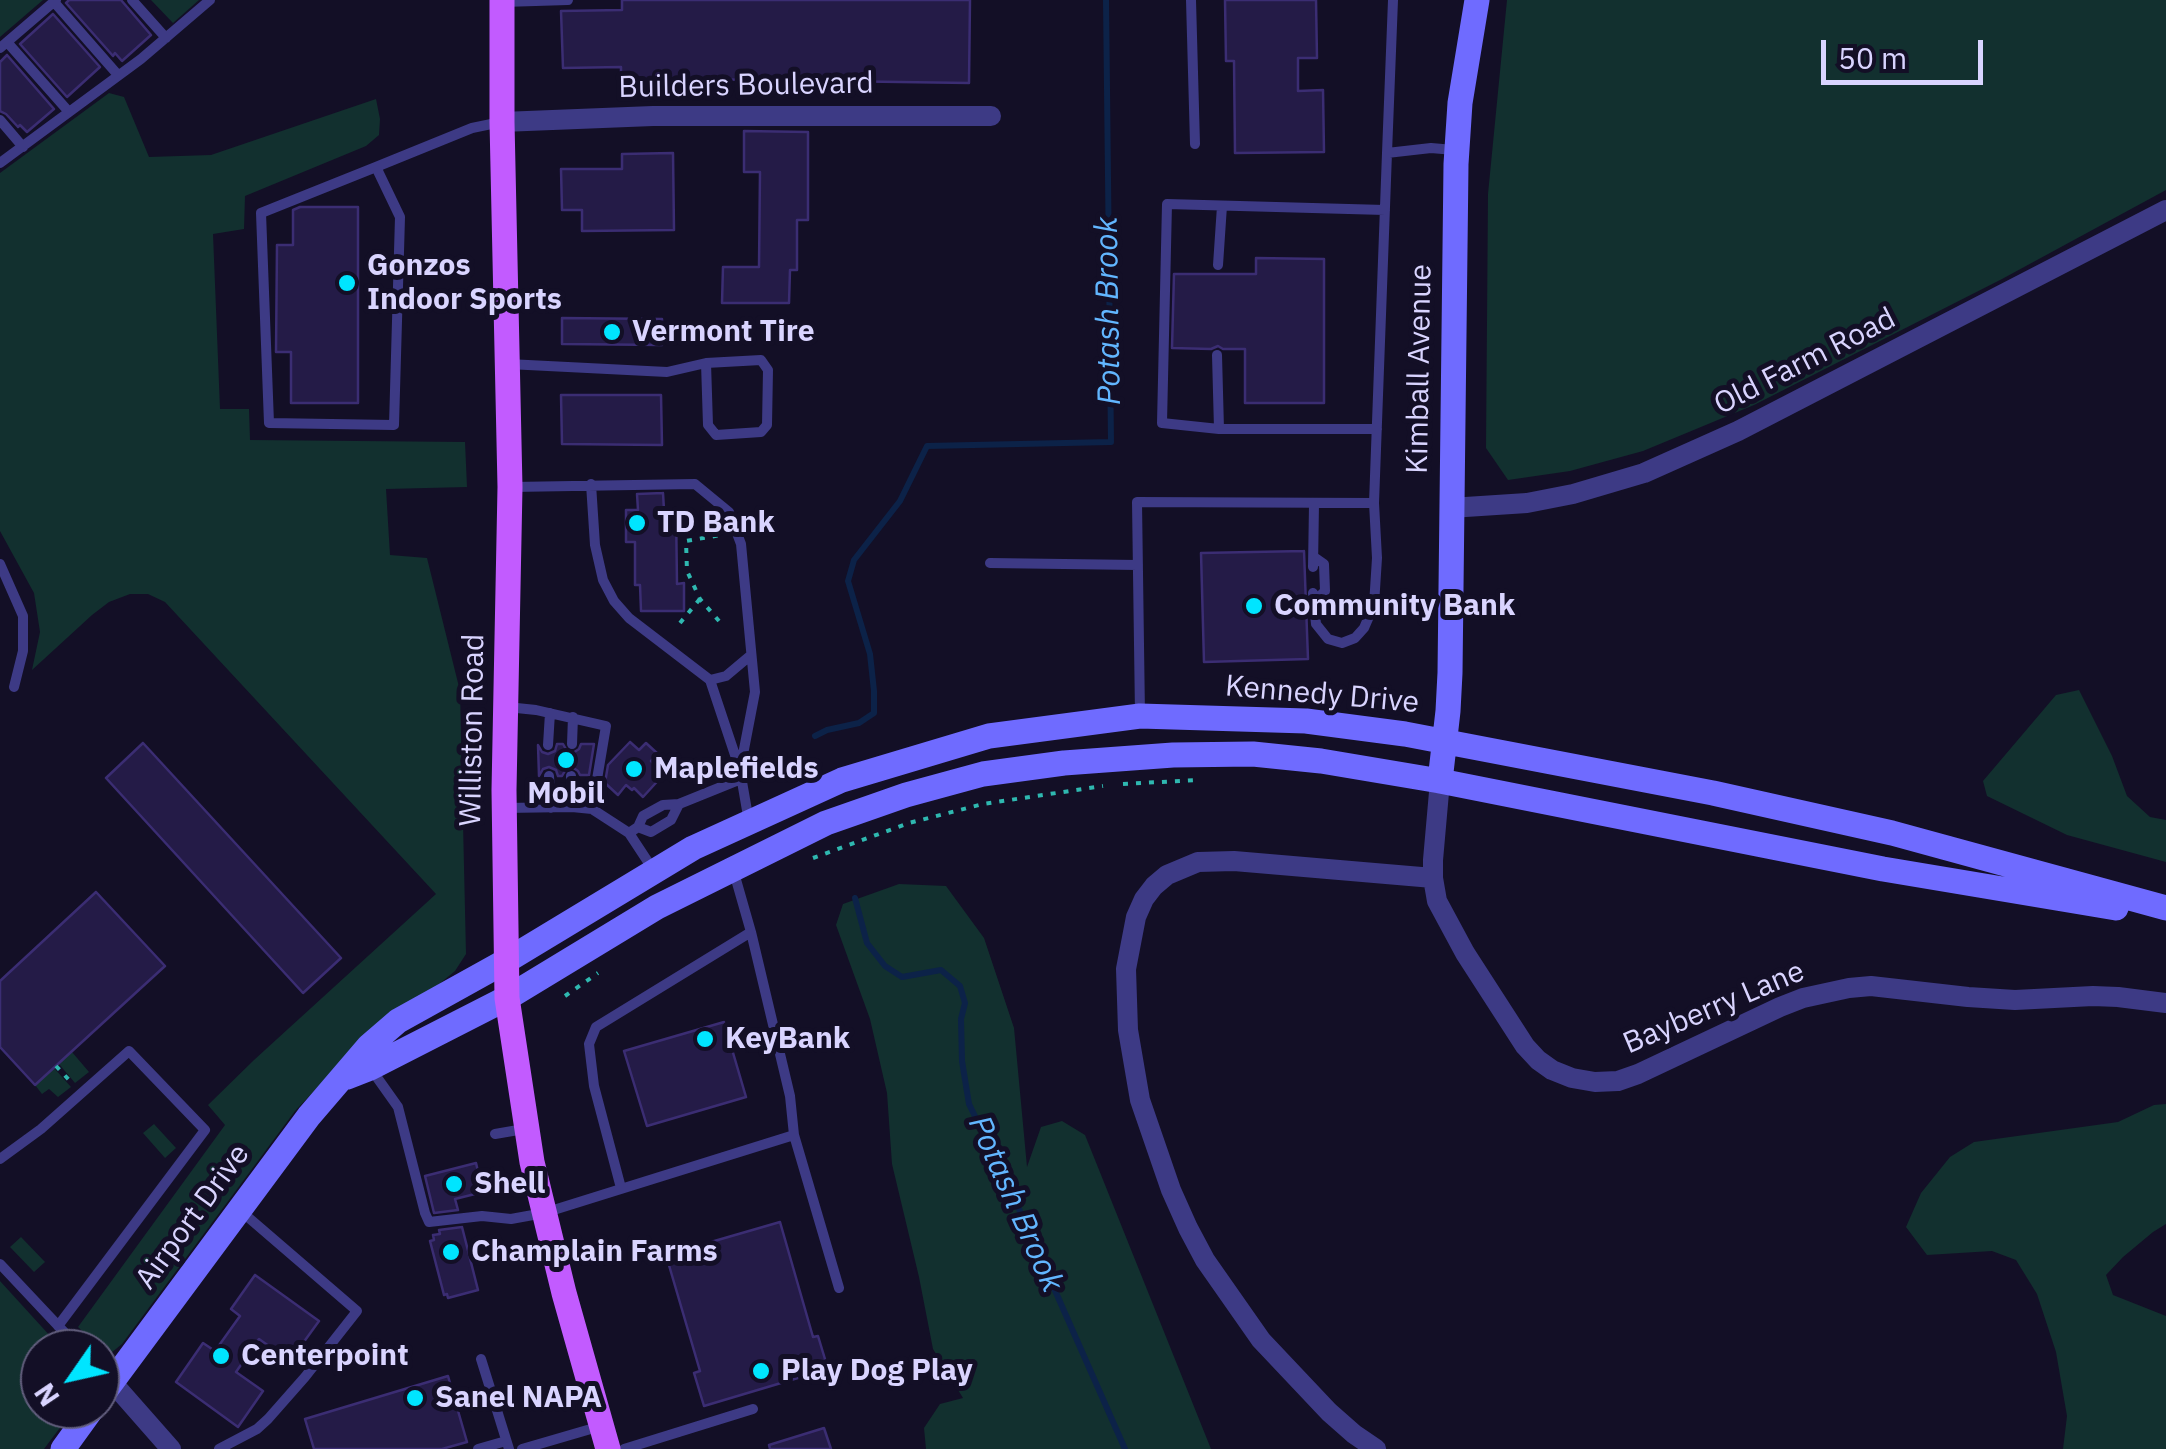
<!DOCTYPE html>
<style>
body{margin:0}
#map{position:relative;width:2166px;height:1449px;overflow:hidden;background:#130f26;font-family:"IBM Plex Sans",sans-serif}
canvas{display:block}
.north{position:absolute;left:20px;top:1329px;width:100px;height:100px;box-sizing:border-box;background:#130f26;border:2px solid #625e7d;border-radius:50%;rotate:236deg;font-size:28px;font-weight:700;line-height:40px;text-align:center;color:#d9d4ff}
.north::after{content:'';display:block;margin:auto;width:35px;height:45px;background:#00e5ff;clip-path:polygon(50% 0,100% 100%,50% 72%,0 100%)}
.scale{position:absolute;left:1821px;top:40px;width:162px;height:45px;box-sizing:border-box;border:5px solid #d9d4ff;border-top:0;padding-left:12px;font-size:30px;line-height:35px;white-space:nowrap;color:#d9d4ff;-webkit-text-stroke:8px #130f26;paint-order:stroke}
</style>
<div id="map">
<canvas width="2166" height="1449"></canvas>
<div class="north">N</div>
<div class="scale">50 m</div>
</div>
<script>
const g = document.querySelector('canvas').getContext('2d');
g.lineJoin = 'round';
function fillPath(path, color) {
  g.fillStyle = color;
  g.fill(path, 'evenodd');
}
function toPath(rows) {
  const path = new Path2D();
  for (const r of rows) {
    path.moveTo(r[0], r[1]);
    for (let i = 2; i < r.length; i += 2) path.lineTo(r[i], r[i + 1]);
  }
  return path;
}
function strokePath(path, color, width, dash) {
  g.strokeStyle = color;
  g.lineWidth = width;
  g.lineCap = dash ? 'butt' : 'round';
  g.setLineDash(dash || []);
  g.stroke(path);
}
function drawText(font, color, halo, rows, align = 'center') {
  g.font = font + ' "IBM Plex Sans",sans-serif';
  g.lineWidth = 10;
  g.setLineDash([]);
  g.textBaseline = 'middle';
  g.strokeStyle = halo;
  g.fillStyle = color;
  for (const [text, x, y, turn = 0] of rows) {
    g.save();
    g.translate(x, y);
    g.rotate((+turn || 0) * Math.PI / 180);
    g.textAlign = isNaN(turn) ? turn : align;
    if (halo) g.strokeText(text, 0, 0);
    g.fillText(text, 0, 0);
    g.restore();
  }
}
fillPath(toPath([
 [0,0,43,0,0,37],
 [151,0,199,0,173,23],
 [1507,0,2166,0,2166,190,2002,279,1754,405,1643,451,1570,471,1508,480,1486,448,1488,194],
 [109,93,124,97,149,157,211,155,376,99,380,119,379,135,366,146,245,196,244,229,213,234,220,409,249,409,250,440,465,442,467,487,386,489,390,555,427,558,460,691,466,954,455,971,331,1073,295,1111,122,1344,111,1353,101,1349,78,1327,225,1125,208,1105,254,1060,436,894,165,602,148,594,130,594,109,602,92,615,32,670,40,632,34,593,0,531,0,173],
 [2079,690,2112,756,2127,796,2150,817,2166,820,2166,862,2067,835,1987,796,1983,781,2056,695],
 [899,884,946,886,984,938,1014,1028,1027,1167,1041,1127,1062,1121,1085,1135,1211,1449,926,1449,924,1428,940,1404,963,1398,933,1349,919,1277,892,1164,887,1093,870,1019,836,925,843,904],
 [72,1052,89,1072,75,1083,59,1064],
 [54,1068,71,1087,58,1097,49,1089,42,1094,35,1085],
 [2166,1104,2166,1224,2153,1232,2123,1257,2106,1275,2113,1295,2166,1316,2166,1449,2063,1449,2067,1416,2056,1352,2037,1294,2016,1260,1992,1251,1927,1255,1906,1227,1921,1193,1950,1157,1974,1142,2118,1122,2154,1105],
 [154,1124,176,1148,165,1158,143,1133],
 [21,1237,45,1262,34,1272,10,1247],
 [0,1281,62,1349,40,1349,40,1409,74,1409,44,1449,0,1449]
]), '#12302f');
strokePath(toPath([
 [815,736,827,730,859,723,874,713,874,691,870,654,848,581,854,560,900,501,927,446,1111,442,1106,0],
 [855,898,867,943,885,966,902,977,941,970,960,986,965,1003,961,1019,962,1061,969,1104,1008,1184,1125,1449]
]), '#0c2248', 6);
const building = toPath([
 [69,0,121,0,151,35,122,61,115,53,113,56,66,3,69,0],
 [622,0,970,0,969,83,621,78,621,67,563,68,561,11,622,10,622,0],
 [1225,0,1316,0,1317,58,1298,58,1298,91,1323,90,1324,152,1235,153,1234,61,1226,61,1225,0],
 [53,14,100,67,67,97,20,44,53,14],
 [7,55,54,109,27,132,20,125,18,127,6,114,0,111,0,62,7,55],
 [744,131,808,132,808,220,797,220,797,270,790,270,789,303,722,303,723,267,759,267,760,172,744,172,744,131],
 [673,153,674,230,582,231,582,210,562,210,561,169,622,169,622,154,673,153],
 [300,207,358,207,358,403,291,403,291,352,276,352,277,245,293,245,293,210,300,207],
 [1256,258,1324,259,1324,403,1245,403,1245,349,1223,349,1218,346,1211,349,1172,348,1174,274,1256,274,1256,258],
 [562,318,662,319,662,345,562,344,562,318],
 [561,395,661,395,662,445,562,444,561,395],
 [663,493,664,510,676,510,677,584,684,583,684,611,641,611,640,585,635,585,635,542,626,542,626,510,638,510,637,494,663,493],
 [1304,551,1308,659,1204,662,1201,553,1304,551],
 [630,742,639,750,646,743,658,754,651,761,664,774,643,797,634,788,632,790,626,785,618,795,605,783,608,765,630,742],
 [143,743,341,958,303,993,106,778,143,743],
 [557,744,563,744,567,751,573,753,579,749,581,744,594,744,589,775,580,775,578,771,572,767,566,769,562,776,558,776,556,770,549,767,543,769,539,776,538,745,542,752,548,754,555,751,557,744],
 [96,892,165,966,35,1085,0,1047,0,981,96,892],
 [724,1022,746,1097,647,1126,624,1051,724,1022],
 [476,1163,483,1192,455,1199,458,1210,434,1213,425,1176,476,1163],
 [780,1222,813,1337,818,1336,828,1369,704,1406,694,1373,700,1371,666,1255,780,1222],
 [462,1227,478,1290,448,1298,447,1294,444,1295,430,1241,434,1240,433,1235,440,1234,439,1230,462,1227],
 [255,1275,319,1321,290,1361,259,1339,236,1372,263,1391,238,1427,176,1382,203,1343,215,1351,240,1316,231,1309,255,1275],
 [448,1376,467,1442,442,1449,314,1449,305,1419,448,1376],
 [824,1428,831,1449,770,1449,769,1445,824,1428]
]);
fillPath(building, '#241b47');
strokePath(building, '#3b2d73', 2.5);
strokePath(toPath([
 [719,621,700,599,687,571,686,541,721,535],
 [680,623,699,600],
 [1123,784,1198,780],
 [813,858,909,823,983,804,1103,786],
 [565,996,598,973],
 [56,1066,70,1081]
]), '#2fb8b0', 4, [5, 8]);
strokePath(toPath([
 [132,0,166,38],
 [1191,0,1195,144],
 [54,2,118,75],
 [503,2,568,0],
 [7,42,69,112],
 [0,48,56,0],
 [0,120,23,147],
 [1387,153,1393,0],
 [0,163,141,59,210,0],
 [376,167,400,217,394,425,269,423,261,213,376,167,472,128,501,122],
 [1218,265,1222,206],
 [1217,355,1219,429,1377,429],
 [508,364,667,372,706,363,761,360,768,370,767,425,761,432,716,435,708,425,706,363],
 [1219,429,1162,423,1167,204,1385,210],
 [591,484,595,545,603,580,614,601,629,618,710,680,740,770,749,822],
 [512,487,695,484,729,512,741,544,755,692,740,770],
 [1314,557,1324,564,1325,591,1314,602],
 [990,563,1138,565],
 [0,564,23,616,23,651,14,687],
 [1313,567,1314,504],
 [1313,593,1316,624,1328,639,1342,643,1355,638,1364,628,1374,605,1377,558,1374,503],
 [710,680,726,676,751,655],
 [507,707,536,710,606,726,592,809],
 [1140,715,1137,502,1374,503,1387,153,1431,148,1454,150],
 [572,744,573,717],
 [548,745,550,713],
 [549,776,551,808],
 [571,776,572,807],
 [504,808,572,807,592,809,629,833,654,871],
 [638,827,643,816,663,805,679,804],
 [629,833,638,827,651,832,671,820,679,804,741,779],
 [751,932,790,1096,794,1135,839,1288],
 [371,1069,398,1107,425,1213,429,1222,482,1216,511,1219,544,1213,794,1135],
 [495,1134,524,1129],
 [0,1159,41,1129,129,1051,205,1130,58,1326],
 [621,1188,594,1086,589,1044,596,1027,751,932,733,869],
 [0,1264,80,1349],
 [481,1359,509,1449],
 [219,1449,257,1429,268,1419,305,1377,357,1311,242,1212],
 [478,1449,506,1441],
 [522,1449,601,1426],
 [624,1449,753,1409]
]), '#3d3a85', 10);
strokePath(toPath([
 [502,122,653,116,991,116],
 [1450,508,1527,503,1573,494,1644,473,1738,431,2166,210],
 [1440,781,1433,860,1433,878,1437,901,1465,953,1525,1046,1538,1060,1552,1070,1572,1078,1595,1082,1618,1081,1638,1074,1780,1007,1803,998,1849,988,1871,986,1968,997,2015,1000,2093,996,2118,997,2166,1003],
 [112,1382,171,1449],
 [1376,1449,1354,1434,1329,1412,1261,1340,1205,1260,1188,1228,1171,1190,1140,1100,1128,1030,1126,969,1136,917,1144,899,1154,886,1167,875,1198,862,1234,861,1433,878]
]), '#3d3a85', 20);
strokePath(toPath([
 [1440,781,1448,711,1450,673,1456,164,1460,103,1477,0],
 [347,1077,370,1068,507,998,657,907,826,823,906,795,983,774,1064,763,1173,755,1253,754,1321,761,1440,781,1883,869,2116,908],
 [100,1398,309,1116,369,1046,398,1021,506,961,693,848,842,780,989,736,1140,716,1306,721,1405,734,1713,793,1892,833,2166,908],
 [63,1449,92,1409]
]), '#6f6bff', 25);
strokePath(toPath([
 [502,0,502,122,510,487,504,790,507,998,532,1162,564,1293,608,1449]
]), '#c25bff', 25);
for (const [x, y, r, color] of [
 [347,283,10,"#00e5ff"],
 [612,332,10,"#00e5ff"],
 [637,523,10,"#00e5ff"],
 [1254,606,10,"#00e5ff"],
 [566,760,10,"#00e5ff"],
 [634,769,10,"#00e5ff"],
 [705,1039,10,"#00e5ff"],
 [454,1184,10,"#00e5ff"],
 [451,1252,10,"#00e5ff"],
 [221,1356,10,"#00e5ff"],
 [761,1371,10,"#00e5ff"],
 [415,1398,10,"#00e5ff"]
]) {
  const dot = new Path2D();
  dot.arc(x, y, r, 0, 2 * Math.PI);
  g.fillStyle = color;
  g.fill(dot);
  strokePath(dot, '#130f26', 4);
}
drawText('30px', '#d9d4ff', '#130f26', [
 ["Builders Boulevard",746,86,-1],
 ["Old Farm Road",1805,362,-27],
 ["Kimball Avenue",1420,369,-89],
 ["Kennedy Drive",1322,695,5],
 ["Williston Road",473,730,-89],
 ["Bayberry Lane",1714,1008,-23],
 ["Airport Drive",193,1217,-54]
]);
drawText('bold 30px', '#d9d4ff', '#130f26', [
 ["Gonzos",367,266],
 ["Indoor Sports",367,300],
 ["Vermont Tire",632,332],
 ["TD Bank",657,523],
 ["Community Bank",1274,606],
 ["Maplefields",654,769],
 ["Mobil",566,794,"center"],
 ["KeyBank",725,1039],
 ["Shell",474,1184],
 ["Champlain Farms",471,1252],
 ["Centerpoint",241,1356],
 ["Play Dog Play",781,1371],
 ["Sanel NAPA",435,1398]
], 'left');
drawText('italic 32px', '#62b6ff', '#130f26', [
 ["Potash Brook",1109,311,-91],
 ["Potash Brook",1015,1204,66]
]);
</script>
